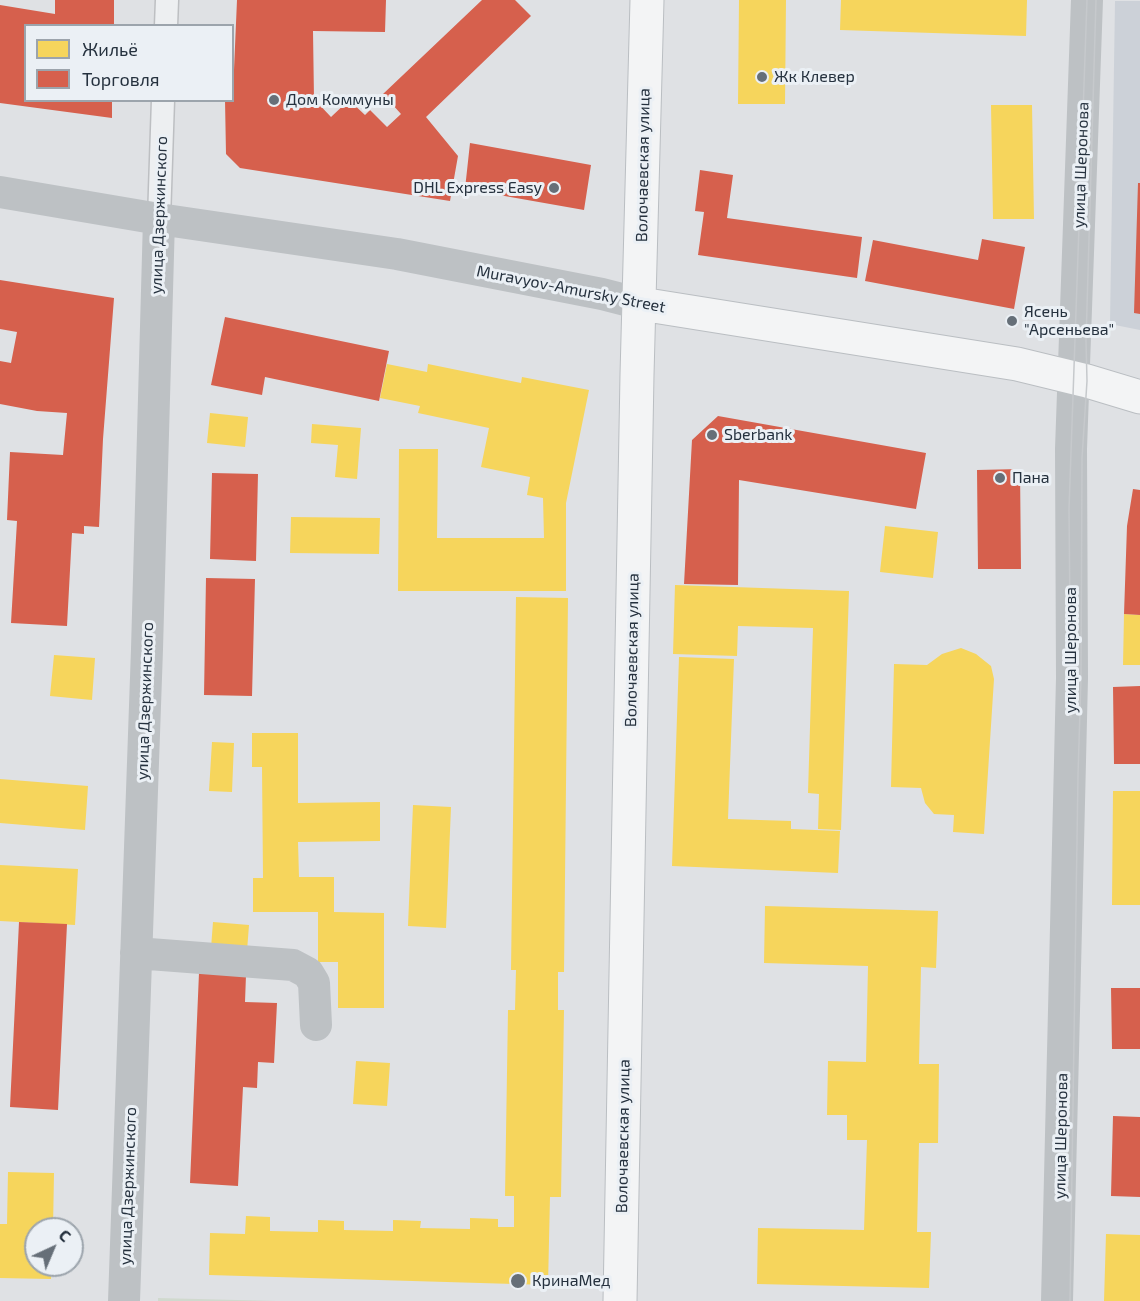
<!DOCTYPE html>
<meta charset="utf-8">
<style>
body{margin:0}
#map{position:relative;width:1140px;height:1301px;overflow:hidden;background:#dfe1e4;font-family:"Exo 2",sans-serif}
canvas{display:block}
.legend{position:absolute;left:24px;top:24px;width:210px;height:78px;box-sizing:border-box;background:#ebf0f5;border:2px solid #9ca4ac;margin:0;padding:8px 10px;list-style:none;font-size:18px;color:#25313e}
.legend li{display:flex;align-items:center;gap:12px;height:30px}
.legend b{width:30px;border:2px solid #9ca4ac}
.north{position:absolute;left:24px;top:1217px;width:60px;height:60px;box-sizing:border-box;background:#ebf0f5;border:2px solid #9ca4ac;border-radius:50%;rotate:44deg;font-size:16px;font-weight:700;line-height:24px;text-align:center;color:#25313e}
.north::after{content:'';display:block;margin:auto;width:21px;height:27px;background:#666f78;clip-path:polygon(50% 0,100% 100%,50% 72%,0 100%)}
</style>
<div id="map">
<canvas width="1140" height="1301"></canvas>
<ul class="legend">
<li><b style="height:16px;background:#f6d55c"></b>Жильё</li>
<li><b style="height:16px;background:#d6604d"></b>Торговля</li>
</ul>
<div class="north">С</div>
</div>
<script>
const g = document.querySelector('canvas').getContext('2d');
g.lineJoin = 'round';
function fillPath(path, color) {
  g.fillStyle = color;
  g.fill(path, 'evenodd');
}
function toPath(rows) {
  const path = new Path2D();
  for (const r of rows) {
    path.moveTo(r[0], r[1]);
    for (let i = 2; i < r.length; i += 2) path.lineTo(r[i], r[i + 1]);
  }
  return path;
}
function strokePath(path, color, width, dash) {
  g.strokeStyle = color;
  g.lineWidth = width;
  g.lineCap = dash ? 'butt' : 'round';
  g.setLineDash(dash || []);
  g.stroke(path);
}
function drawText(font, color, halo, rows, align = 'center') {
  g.font = font + ' "Exo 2",sans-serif';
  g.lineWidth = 6;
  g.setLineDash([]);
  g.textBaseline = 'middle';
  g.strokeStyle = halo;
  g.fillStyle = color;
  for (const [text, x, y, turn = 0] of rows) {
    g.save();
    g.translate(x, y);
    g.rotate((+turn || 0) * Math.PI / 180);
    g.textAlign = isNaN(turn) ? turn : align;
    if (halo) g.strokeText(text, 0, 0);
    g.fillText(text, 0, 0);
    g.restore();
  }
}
fillPath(toPath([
 [1115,1,1140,1,1140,330,1110,324]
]), '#ccd1d8');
fillPath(toPath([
 [158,1298,277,1301,158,1301]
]), '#d0d9ce');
fillPath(toPath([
 [739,0,786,0,785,104,738,104],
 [841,0,1027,0,1026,36,840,30],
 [991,105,1032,105,1034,219,993,219],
 [387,364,427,372,428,364,521,383,522,377,589,390,566,503,566,591,398,591,399,449,438,449,437,538,544,538,543,498,527,495,530,477,481,467,489,428,418,413,420,406,380,398],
 [210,413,248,417,245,447,207,443],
 [312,424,361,428,357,479,335,477,338,445,311,443],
 [291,517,380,518,379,554,290,553],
 [885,526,938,532,933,578,880,572],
 [675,585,849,591,841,830,818,829,819,794,808,793,813,628,738,626,737,656,673,654],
 [516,597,568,598,564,972,558,972,558,1010,564,1010,561,1197,550,1197,548,1285,209,1275,210,1233,245,1234,246,1216,270,1217,270,1231,318,1232,318,1220,344,1221,344,1230,393,1231,393,1220,421,1221,420,1228,470,1229,470,1218,498,1219,498,1227,514,1227,514,1196,505,1196,508,1010,515,1010,516,970,511,970],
 [1124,614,1140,615,1140,665,1123,665],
 [961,648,976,654,991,666,994,679,984,834,953,832,954,815,934,814,925,803,921,788,891,787,894,664,927,665,942,654],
 [54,655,95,658,92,700,50,696],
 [679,657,734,659,728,819,791,821,791,829,840,831,838,873,672,866],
 [252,733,298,733,298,803,380,802,380,841,298,842,299,877,334,877,334,912,384,913,384,1008,338,1008,338,962,318,962,318,912,253,912,253,878,263,878,262,767,252,767],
 [212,742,234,743,232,792,209,791],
 [0,779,88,786,85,830,0,823],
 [1113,791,1140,791,1140,905,1112,905],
 [413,805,451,807,446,928,408,926],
 [0,865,78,869,75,925,0,921],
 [765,906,938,911,936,968,921,967,919,1064,939,1064,938,1143,919,1143,917,1232,931,1232,929,1288,757,1284,758,1228,864,1230,867,1140,847,1140,847,1115,827,1115,828,1061,866,1062,868,966,764,963],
 [213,922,249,925,247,951,211,948],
 [356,1061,390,1063,387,1106,353,1104],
 [8,1172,54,1173,53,1229,36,1229,36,1265,52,1265,51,1279,0,1278,0,1224,7,1224],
 [1106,1234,1140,1235,1140,1301,1104,1301]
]), '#f6d55c');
fillPath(toPath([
 [55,0,114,0,114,26,26,26,26,100,112,100,112,118,0,103,0,5,55,14],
 [237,0,386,0,385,32,313,31,314,99,331,117,349,100,365,115,370,110,387,127,401,114,383,94,482,0,515,0,531,16,426,117,458,156,450,201,240,168,226,154,225,100,232,100,233,93],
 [470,143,591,165,584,210,465,189],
 [700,170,733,175,727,218,862,237,857,278,698,255,704,212,695,211],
 [1138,183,1140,183,1140,314,1134,313],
 [982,239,1025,247,1014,309,865,281,873,240,978,260],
 [0,280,114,298,103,439,99,527,84,526,84,534,72,533,67,626,11,623,17,521,7,520,10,452,63,455,67,413,37,411,0,404,0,361,11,363,17,332,0,329],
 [225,317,389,351,379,401,265,377,262,395,211,385],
 [718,416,926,453,916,509,739,480,738,585,684,584,692,440],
 [1020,469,1021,569,978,569,977,470],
 [212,473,258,474,256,561,210,559],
 [1133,489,1140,490,1140,615,1124,614,1127,526],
 [206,578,255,579,252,696,204,695],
 [1140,686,1140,764,1114,764,1113,687],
 [19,922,67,924,58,1110,10,1107],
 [199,973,246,975,245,1002,277,1003,274,1063,258,1062,257,1088,243,1087,238,1186,190,1183],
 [1111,988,1140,988,1140,1049,1112,1049],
 [1113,1116,1140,1117,1140,1197,1111,1196]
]), '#d6604d');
const street = toPath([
 [166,26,167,0],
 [159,219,163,100]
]);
const primary = toPath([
 [641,304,1017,364,1087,381,1140,397],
 [620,1301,637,375,647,0]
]);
strokePath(street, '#bdbfc2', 25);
strokePath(primary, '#babec2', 35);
strokePath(street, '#edeff1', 22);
strokePath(toPath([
 [0,192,159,219,397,254,602,294,641,304],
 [136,953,293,965,308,973,314,983,316,1025],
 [124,1301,147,649,159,219],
 [1057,1301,1072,678,1071,449,1087,0]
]), '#bdc1c4', 32);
strokePath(primary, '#f3f4f5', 33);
strokePath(toPath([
 [1071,717,1069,509,1087,0],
 [1070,1301,1078,775,1081,678,1082,458,1087,381,1086,341,1096,0]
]), '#c6c9cc', 1.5);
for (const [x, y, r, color] of [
 [762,77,6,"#666f78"],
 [274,100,6,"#666f78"],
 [554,188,6,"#666f78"],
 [1012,321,6,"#666f78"],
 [712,435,6,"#666f78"],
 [1000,478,6,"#666f78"],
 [518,1281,8,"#666f78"]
]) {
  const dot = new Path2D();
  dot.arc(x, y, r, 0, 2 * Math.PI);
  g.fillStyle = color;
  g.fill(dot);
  strokePath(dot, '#ebf0f5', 2);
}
drawText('16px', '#25313e', '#ebf0f5', [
 ["Жк Клевер",774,77],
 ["Дом Коммуны",286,100],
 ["DHL Express Easy",542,188,"right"],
 ["Ясень",1024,312],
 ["\"Арсеньева\"",1024,330],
 ["Sberbank",724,435],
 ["Пана",1012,478],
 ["КринаМед",532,1281]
], 'left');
drawText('16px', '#25313e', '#ebf0f5', [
 ["Волочаевская улица",643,165,-89],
 ["улица Шеронова",1081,165,-88],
 ["улица Дзержинского",159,215,-88],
 ["Muravyov-Amursky Street",571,289,11],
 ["Волочаевская улица",632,650,-89],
 ["улица Шеронова",1071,650,-90],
 ["улица Дзержинского",145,701,-88],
 ["Волочаевская улица",623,1136,-89],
 ["улица Шеронова",1061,1136,-89],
 ["улица Дзержинского",128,1186,-88]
]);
</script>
